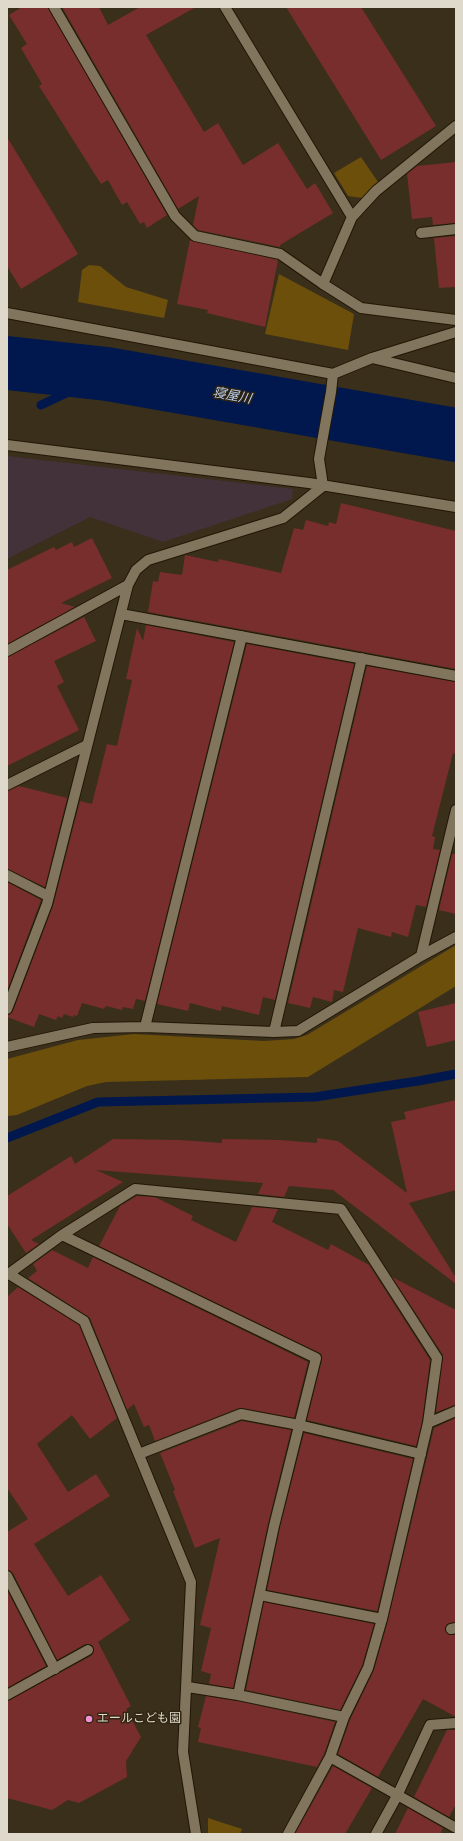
<!DOCTYPE html>
<meta charset="utf-8">
<style>
body{margin:0}
#map{position:relative;width:463px;height:1841px;overflow:hidden;background:#3a2f1b;font-family:"Zilla Slab",serif}
canvas{display:block}
.frame{position:absolute;inset:0;border:8px solid #dfd9cc;pointer-events:none}
</style>
<div id="map">
<canvas width="463" height="1841"></canvas>
<div class="frame"></div>
</div>
<script>
const g = document.querySelector('canvas').getContext('2d');
g.lineJoin = 'round';
function fillPath(path, color) {
  g.fillStyle = color;
  g.fill(path, 'evenodd');
}
function toPath(rows) {
  const path = new Path2D();
  for (const r of rows) {
    path.moveTo(r[0], r[1]);
    for (let i = 2; i < r.length; i += 2) path.lineTo(r[i], r[i + 1]);
  }
  return path;
}
function strokePath(path, color, width, dash) {
  g.strokeStyle = color;
  g.lineWidth = width;
  g.lineCap = dash ? 'butt' : 'round';
  g.setLineDash(dash || []);
  g.stroke(path);
}
function drawText(font, color, halo, rows, align = 'center') {
  g.font = font + ' "Zilla Slab","Noto Sans JP",serif';
  g.lineWidth = 3;
  g.setLineDash([]);
  g.textBaseline = 'middle';
  g.strokeStyle = halo;
  g.fillStyle = color;
  for (const [text, x, y, turn = 0] of rows) {
    g.save();
    g.translate(x, y);
    g.rotate((+turn || 0) * Math.PI / 180);
    g.textAlign = isNaN(turn) ? turn : align;
    if (halo) g.strokeText(text, 0, 0);
    g.fillText(text, 0, 0);
    g.restore();
  }
}
fillPath(toPath([
 [7,456,293,489,292,499,163,542,90,517,7,559]
]), '#44323b');
fillPath(toPath([
 [361,157,378,182,362,198,348,196,334,173],
 [89,265,100,266,126,287,168,300,164,318,78,302,82,270],
 [279,274,354,314,348,350,265,334],
 [456,945,456,986,308,1077,106,1082,87,1086,17,1115,7,1116,7,1059,78,1040,134,1034,264,1041,294,1039,307,1035],
 [208,1818,242,1829,240,1834,208,1834]
]), '#6b4f0b');
strokePath(toPath([
 [41,405,107,374],
 [7,1138,98,1102,315,1097,418,1081,456,1074]
]), '#00184e', 9);
strokePath(toPath([
 [7,363,107,374,456,435]
]), '#00184e', 54);
fillPath(toPath([
 [22,7,48,7,167,215,147,228,144,222,140,224,127,202,122,205,108,180,101,184,39,86,42,84,21,48,27,44,9,15],
 [62,7,99,7,108,25,140,7,196,7,146,35,204,132,218,123,243,165,278,143,307,189,315,183,333,213,280,245,280,247,198,230,193,225,199,196,178,209],
 [286,7,361,7,436,126,381,160],
 [7,137,78,254,21,289,7,266],
 [456,162,456,223,433,225,432,217,412,219,407,174,417,166],
 [456,236,456,287,439,288,434,238],
 [190,240,278,260,265,327,207,313,208,310,177,304],
 [341,503,456,531,456,669,148,612,153,581,158,582,160,572,182,575,185,555,218,562,219,559,281,573,294,528,303,530,306,520,328,526,329,522,336,524],
 [92,538,112,578,61,603,75,607,7,644,7,570,54,547,56,550,72,542,74,547],
 [84,617,96,641,54,661,64,682,57,686,79,730,7,766,7,657],
 [146,625,234,642,145,1001,136,999,133,1009,123,1007,122,1010,106,1006,104,1009,82,1003,77,1016,74,1015,73,1017,64,1014,62,1018,58,1016,56,1020,39,1014,34,1027,7,1017,7,1015,13,1011,53,906,80,801,92,804,107,744,117,746,132,680,126,679,137,628,143,641],
 [247,644,354,664,275,1000,263,997,259,1015,222,1006,221,1011,190,1003,188,1011,157,1004],
 [367,666,456,682,456,754,453,753,432,836,435,837,433,849,440,850,426,907,416,905,408,937,392,932,391,937,358,928,343,992,334,990,332,1002,313,997,310,1008,288,1003],
 [19,786,67,798,45,887,7,869,7,791],
 [452,854,456,854,456,914,439,910],
 [7,882,41,900,7,991],
 [456,1003,456,1040,427,1047,418,1012],
 [456,1100,456,1190,409,1203,456,1278,456,1284,333,1190,289,1186,284,1197,258,1194,263,1183,96,1170,123,1182,31,1240,39,1244,26,1253,7,1224,7,1196,71,1156,75,1164,113,1139,179,1140,222,1143,222,1139,280,1140,317,1143,317,1138,338,1141,407,1193,391,1122,406,1119,404,1112],
 [137,1196,155,1197,193,1216,191,1220,236,1242,252,1207,278,1209,272,1222,328,1250,331,1244,369,1265,430,1360,422,1422,416,1446,307,1420,322,1360,321,1354,99,1246,120,1206],
 [52,1250,88,1268,93,1257,308,1362,294,1418,239,1408,155,1441,149,1425,144,1427,134,1404,127,1410,90,1318,28,1278,37,1271,33,1264],
 [392,1277,456,1310,456,1405,436,1412,443,1355],
 [18,1287,79,1325,117,1418,90,1439,72,1415,37,1444,68,1492,96,1474,110,1496,34,1544,68,1596,101,1575,130,1620,98,1642,131,1706,126,1709,141,1737,126,1761,127,1777,79,1803,68,1800,52,1810,7,1798,7,1701,91,1656,94,1650,92,1645,85,1644,57,1660,13,1573,7,1570,7,1532,28,1519,7,1488,7,1297],
 [456,1418,456,1622,447,1624,445,1630,449,1635,456,1635,456,1717,423,1699,378,1777,338,1754,350,1720,374,1670,388,1620,434,1428],
 [242,1421,291,1430,268,1524,233,1688,209,1684,211,1674,201,1671,211,1628,200,1625,220,1538,195,1548,173,1491,175,1490,160,1453],
 [304,1433,413,1459,377,1611,267,1590,280,1527],
 [7,1590,46,1666,7,1688],
 [264,1602,374,1624,362,1666,340,1710,246,1690],
 [206,1696,237,1701,335,1722,324,1754,317,1767,198,1742,201,1728,198,1727],
 [447,1730,456,1730,456,1804,449,1817,414,1797],
 [333,1766,372,1788,345,1834,295,1834],
 [408,1808,443,1828,440,1834,395,1834]
]), '#782e2c');
const lane = toPath([
 [54,7,175,216,195,236,280,254,323,284],
 [421,233,456,229],
 [7,785,87,745],
 [7,875,48,896],
 [139,1454,241,1414,299,1425,421,1454],
 [7,1576,55,1669],
 [260,1595,382,1619],
 [451,1629,456,1628],
 [7,1695,88,1650]
]);
const street = toPath([
 [225,7,352,217],
 [456,126,376,191,352,217,323,284,361,308,456,320],
 [7,313,333,374,372,358,456,378],
 [372,358,456,332],
 [7,445,309,483,456,507],
 [121,614,456,676],
 [7,651,128,585],
 [421,956,456,810],
 [7,1009,47,904,128,585,136,570,148,560,283,518,323,486,319,459,331,392,333,374],
 [145,1027,242,636],
 [274,1032,362,658],
 [7,1047,93,1028,145,1027,274,1032,298,1031,421,956,456,937],
 [62,1235,316,1358,274,1526,238,1695],
 [9,1274,84,1321,191,1582,183,1752,196,1834],
 [7,1275,62,1235,135,1189,341,1209,437,1358,428,1423],
 [188,1687,238,1695,344,1717],
 [330,1757,456,1828],
 [288,1834,330,1757,344,1717,368,1668,382,1619,428,1423,456,1411],
 [376,1834,397,1796,430,1725,456,1723]
]);
strokePath(lane, '#211704', 12);
strokePath(street, '#211704', 12);
strokePath(lane, '#81755e', 10);
strokePath(street, '#81755e', 10);
for (const [x, y, r, color] of [
 [89,1719,4,"#f491d4"]
]) {
  const dot = new Path2D();
  dot.arc(x, y, r, 0, 2 * Math.PI);
  g.fillStyle = color;
  g.fill(dot);
  strokePath(dot, '#2f2511', 1.5);
}
drawText('12px', '#dfd9cc', '#2f2511', [
 ["エールこども園",97,1719]
], 'left');
drawText('italic 13px', '#bacff2', '#2f2511', [
 ["寝屋川",232,396,10]
]);
</script>
